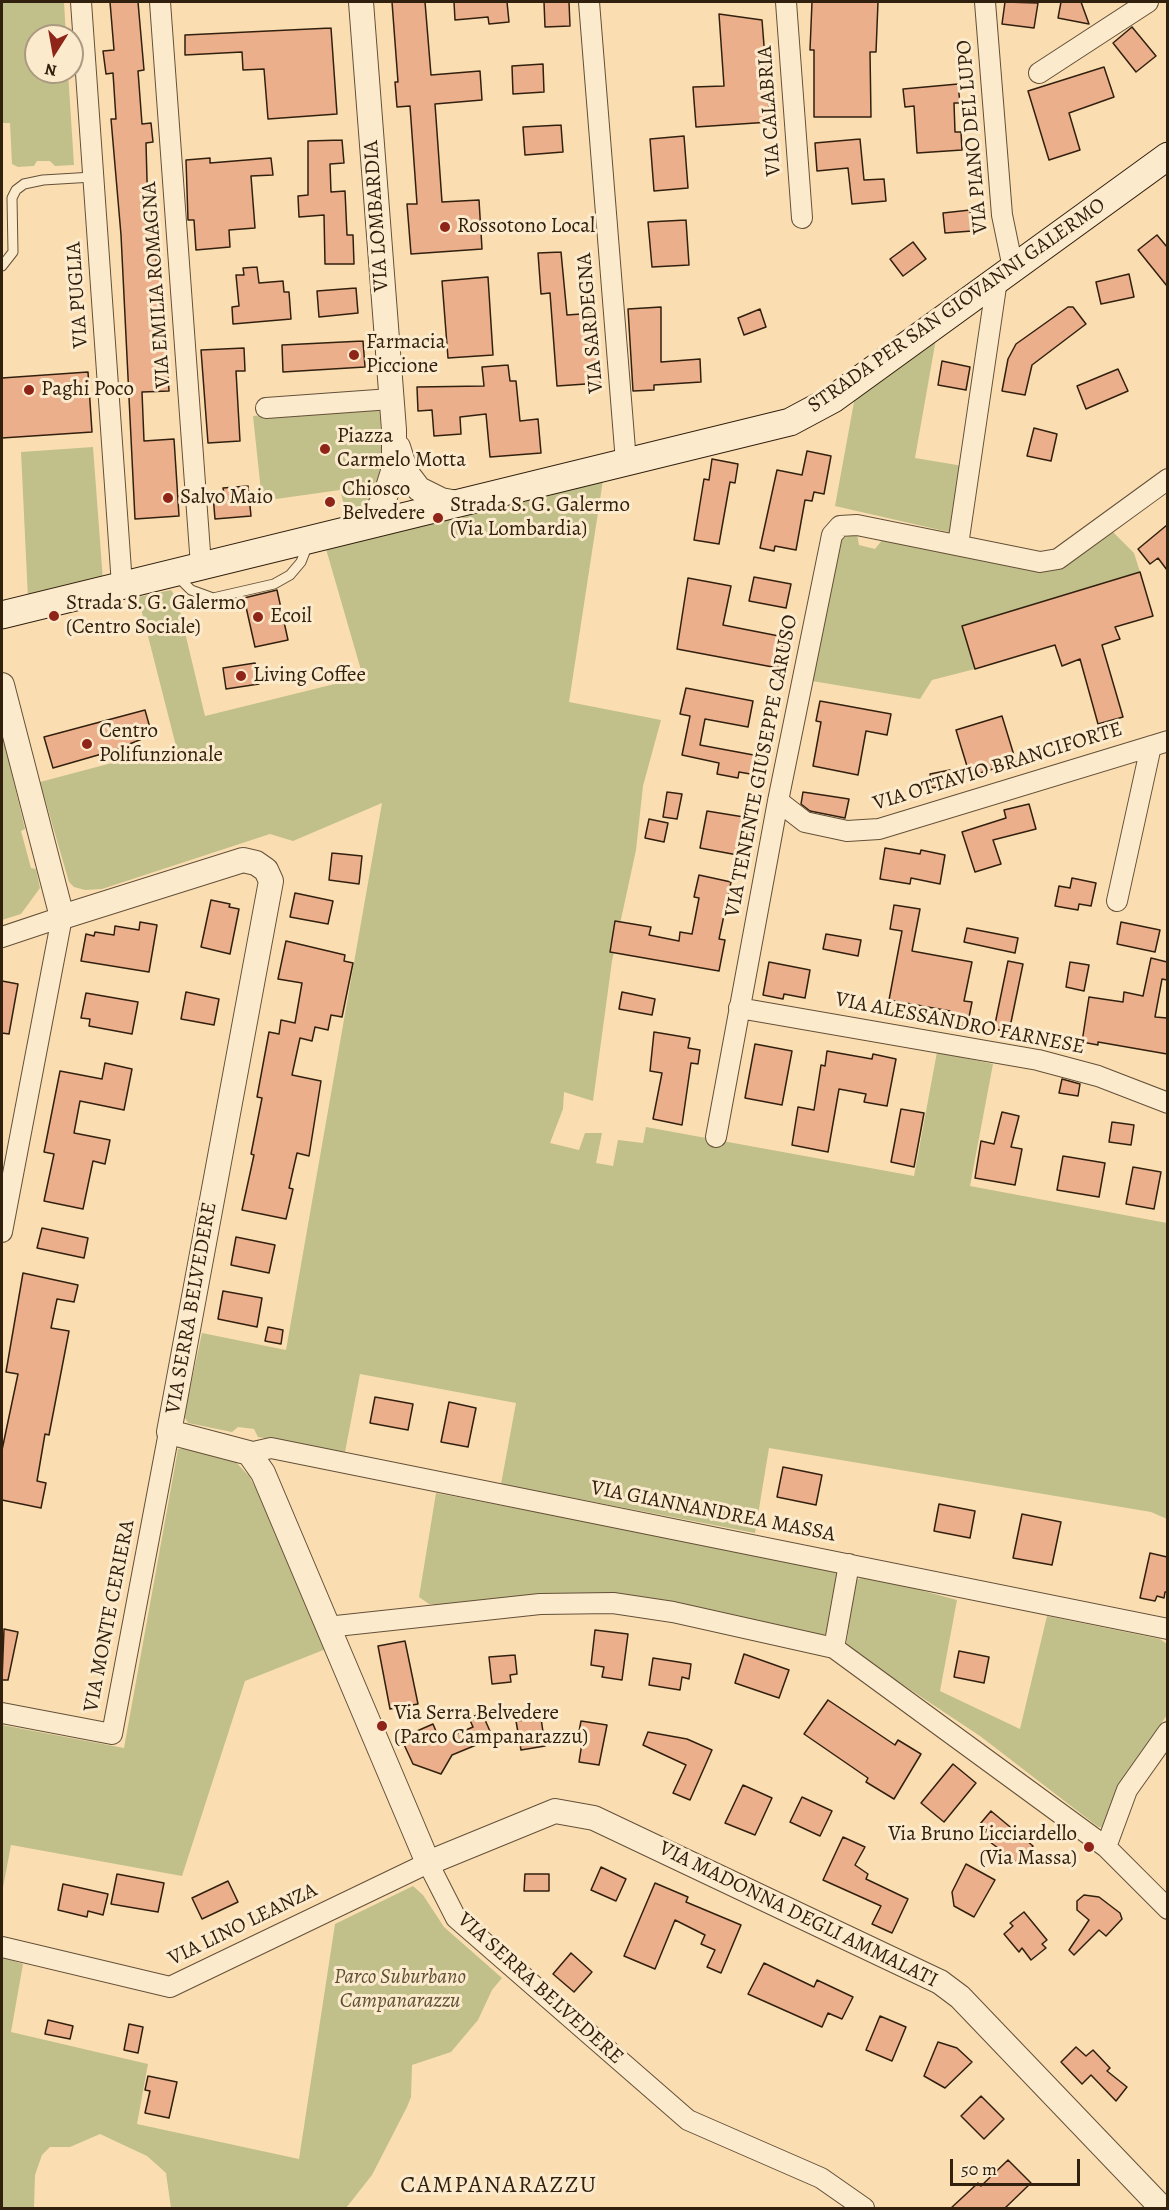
<!DOCTYPE html>
<style>
body{margin:0}
#map{position:relative;width:1169px;height:2210px;overflow:hidden;background:#fadeb2;font-family:Alegreya,serif}
canvas{display:block}
.frame{position:absolute;inset:0;border:3px solid #32200f;pointer-events:none}
.north{position:absolute;left:24px;top:24px;width:60px;height:60px;box-sizing:border-box;background:#fceacd;border:2px solid #ab9981;border-radius:50%;rotate:191deg;font-size:16px;font-weight:700;line-height:24px;text-align:center;color:#32200f}
.north::after{content:'';display:block;margin:auto;width:21px;height:27px;background:#8f2418;clip-path:polygon(50% 0,100% 100%,50% 72%,0 100%)}
.scale{position:absolute;left:950px;top:2159px;width:130px;height:27px;box-sizing:border-box;border:3px solid #32200f;border-top:0;padding-left:8px;font-size:18px;line-height:21px;white-space:nowrap;color:#32200f;-webkit-text-stroke:4px #fceacd;paint-order:stroke}
</style>
<div id="map">
<canvas width="1169" height="2210"></canvas>
<div class="frame"></div>
<div class="north">N</div>
<div class="scale">50 m</div>
</div>
<script>
const g = document.querySelector('canvas').getContext('2d');
g.lineJoin = 'round';
function fillPath(path, color) {
  g.fillStyle = color;
  g.fill(path, 'evenodd');
}
function toPath(rows) {
  const path = new Path2D();
  for (const r of rows) {
    path.moveTo(r[0], r[1]);
    for (let i = 2; i < r.length; i += 2) path.lineTo(r[i], r[i + 1]);
  }
  return path;
}
function strokePath(path, color, width, dash) {
  g.strokeStyle = color;
  g.lineWidth = width;
  g.lineCap = dash ? 'butt' : 'round';
  g.setLineDash(dash || []);
  g.stroke(path);
}
function drawText(font, color, halo, rows, align = 'center') {
  g.font = font + ' Alegreya,serif';
  g.lineWidth = 6;
  g.setLineDash([]);
  g.textBaseline = 'middle';
  g.strokeStyle = halo;
  g.fillStyle = color;
  for (const [text, x, y, turn = 0] of rows) {
    g.save();
    g.translate(x, y);
    g.rotate((+turn || 0) * Math.PI / 180);
    g.textAlign = isNaN(turn) ? turn : align;
    if (halo) g.strokeText(text, 0, 0);
    g.fillText(text, 0, 0);
    g.restore();
  }
}
fillPath(toPath([
 [2,2,64,2,66,36,36,36,36,72,68,72,74,165,55,166,50,161,37,161,34,166,18,167,12,164,10,123,2,123],
 [937,333,915,458,963,466,953,533,835,506,856,391],
 [379,406,383,459,372,499,361,512,348,520,340,490,262,501,253,416],
 [93,447,103,581,28,599,21,452],
 [603,480,569,702,661,720,643,786,636,850,612,961,593,1101,564,1092,563,1109,550,1143,579,1150,585,1133,602,1133,596,1163,613,1166,618,1140,643,1143,646,1127,914,1176,937,1052,993,1064,970,1186,1167,1223,1167,1519,1151,1512,769,1448,755,1533,501,1484,516,1403,360,1374,345,1452,258,1437,254,1429,238,1427,232,1432,188,1423,184,1416,202,1333,286,1350,382,803,293,841,270,834,102,889,85,890,74,887,69,882,40,782,176,746,138,597,171,590,177,599,205,716,363,677,326,549],
 [1112,531,1134,553,1140,572,962,626,975,669,932,680,920,699,812,681,838,547,842,538,857,534,859,545,875,549,883,539,1021,569,1044,570],
 [2,733,25,829,21,831,31,868,36,869,40,888,21,914,2,920],
 [193,1447,230,1456,249,1476,262,1500,326,1649,245,1681,182,1876,11,1845,2,1893,2,1725,124,1748,178,1449],
 [436,1493,808,1564,837,1573,840,1583,829,1631,823,1636,674,1606,451,1606,429,1604,419,1597],
 [868,1576,957,1600,940,1691,1020,1729,1047,1616,1160,1639,1167,1644,1167,1715,1122,1781,1108,1822,1102,1828,1097,1826,980,1736,846,1647,855,1580],
 [413,1886,423,1895,444,1927,502,1978,492,1990,478,2020,451,2052,412,2065,411,2097,407,2107,372,2175,346,2208,171,2208,166,2173,147,2156,100,2134,70,2147,50,2147,42,2155,35,2175,34,2208,2,2208,2,1957,23,1964,11,2032,148,2064,137,2124,299,2159,335,1924]
]), '#c1c08a');
const building = toPath([
 [110,2,138,2,144,70,138,71,142,124,151,123,153,142,146,143,147,180,151,233,155,233,157,276,162,275,169,391,142,392,144,441,174,439,179,516,135,519,121,235,111,119,116,119,113,73,106,74,103,51,114,50,110,2],
 [392,2,425,2,431,75,480,71,482,100,435,104,442,202,479,200,482,249,411,254,407,204,417,204,410,106,397,107,395,82,398,82,392,2],
 [454,2,507,2,509,22,489,24,488,17,455,20,454,2],
 [544,2,569,2,570,26,545,27,544,2],
 [812,2,878,2,876,52,870,52,871,117,814,117,814,50,810,50,812,2],
 [1005,2,1038,3,1034,28,1002,24,1005,2],
 [1061,2,1081,2,1089,24,1058,18,1061,2],
 [719,14,762,20,770,122,696,127,693,87,724,86,719,14],
 [1132,27,1156,56,1136,72,1113,43,1132,27],
 [331,28,337,114,268,119,264,69,243,70,242,52,185,55,185,35,331,28],
 [543,64,544,92,513,94,512,66,543,64],
 [1104,67,1114,97,1069,113,1080,150,1049,160,1028,91,1104,67],
 [958,84,960,103,954,103,955,132,961,132,962,150,917,153,914,106,905,107,903,89,958,84],
 [561,125,563,152,525,155,523,127,561,125],
 [684,136,688,188,654,191,650,139,684,136],
 [860,139,864,180,884,179,886,201,852,204,848,168,817,171,815,143,860,139],
 [342,140,344,163,330,164,331,192,345,191,347,235,353,235,354,264,325,264,324,215,299,217,298,196,308,195,308,141,342,140],
 [210,158,210,163,271,158,273,175,251,176,255,228,229,230,230,247,196,250,194,220,188,220,186,160,210,158],
 [970,210,972,231,945,233,943,213,970,210],
 [686,220,689,265,652,267,648,222,686,220],
 [1157,235,1167,247,1167,286,1138,250,1157,235],
 [913,242,926,259,903,276,890,259,913,242],
 [561,252,567,315,595,313,600,383,557,386,550,293,541,294,538,253,561,252],
 [257,267,259,283,283,281,284,292,289,292,291,319,233,324,232,307,239,306,236,275,244,275,243,268,257,267],
 [1129,274,1134,297,1101,304,1096,282,1129,274],
 [488,277,493,355,448,358,442,281,488,277],
 [356,288,358,313,319,317,317,291,356,288],
 [661,307,661,362,700,359,701,382,654,385,654,390,633,391,628,309,661,307],
 [1068,307,1073,307,1086,324,1032,365,1025,395,1002,391,1008,359,1016,344,1068,307],
 [760,309,766,327,744,335,738,318,760,309],
 [363,341,365,367,283,372,282,345,363,341],
 [244,348,245,371,236,371,240,441,208,443,201,350,244,348],
 [942,361,970,367,966,390,938,385,942,361],
 [508,365,510,381,516,381,520,421,538,419,541,453,490,457,486,414,460,417,461,434,434,436,432,410,418,411,417,387,484,386,482,367,508,365],
 [1118,369,1128,391,1086,409,1077,386,1118,369],
 [88,372,92,432,2,438,2,378,88,372],
 [1034,428,1057,434,1051,461,1027,456,1034,428],
 [807,451,831,456,824,494,814,492,812,501,805,500,796,550,775,546,774,551,760,548,777,470,802,475,807,451],
 [712,459,738,464,735,483,730,482,719,544,694,540,704,479,709,480,712,459],
 [248,486,251,516,215,519,213,495,224,494,223,488,248,486],
 [1167,525,1167,570,1158,558,1150,564,1138,549,1167,525],
 [1140,572,1153,616,1115,627,1120,639,1102,645,1123,717,1098,724,1080,659,1062,666,1055,645,975,669,962,626,1140,572],
 [754,577,791,584,786,608,749,601,754,577],
 [688,578,731,586,723,625,784,637,778,668,677,649,688,578],
 [277,590,288,640,255,647,244,598,277,590],
 [255,663,259,684,226,689,223,668,255,663],
 [686,688,753,701,748,727,705,719,700,745,759,756,756,775,739,772,738,778,717,774,719,763,682,755,690,716,680,714,686,688],
 [820,701,891,714,887,735,866,731,858,775,813,766,821,722,816,721,820,701],
 [145,710,152,735,112,751,53,768,44,737,145,710],
 [1002,716,1016,762,970,776,956,730,1002,716],
 [950,770,952,785,932,788,930,774,950,770],
 [667,792,682,794,677,819,663,817,667,792],
 [803,792,849,799,845,818,810,811,801,804,803,792],
 [1029,804,1036,829,993,840,1001,864,975,872,962,832,1006,818,1004,810,1029,804],
 [707,811,750,818,743,856,700,848,707,811],
 [649,819,668,823,664,842,645,838,649,819],
 [885,848,920,854,921,850,945,855,940,884,911,878,910,884,880,879,885,848],
 [332,853,362,856,359,884,329,880,332,853],
 [699,875,731,882,719,939,725,940,719,971,610,952,615,921,651,927,649,935,679,941,680,932,692,934,699,898,694,897,699,875],
 [1072,878,1096,883,1091,906,1079,904,1078,910,1055,906,1059,886,1070,888,1072,878],
 [295,893,333,901,328,924,290,917,295,893],
 [211,900,230,904,229,907,239,909,230,954,201,947,211,900],
 [894,905,920,909,912,951,972,962,964,1001,972,1002,967,1027,947,1023,950,1011,889,1000,902,931,890,929,894,905],
 [140,922,157,925,149,972,81,961,86,934,94,936,95,932,114,935,115,926,139,930,140,922],
 [1121,922,1160,930,1155,952,1117,944,1121,922],
 [967,928,1018,938,1015,953,964,942,967,928],
 [826,934,861,940,858,956,823,949,826,934],
 [286,941,345,955,344,961,353,963,342,1017,331,1015,328,1030,315,1027,312,1041,300,1038,292,1075,321,1081,309,1156,297,1153,289,1188,293,1189,286,1219,242,1210,254,1155,251,1154,262,1098,257,1097,269,1032,279,1034,281,1020,295,1023,302,983,278,979,286,941],
 [1151,958,1167,962,1167,980,1162,979,1155,1017,1167,1018,1167,1054,1098,1042,1098,1045,1082,1042,1089,997,1123,1002,1124,992,1143,996,1151,958],
 [1008,961,1023,964,1009,1032,994,1029,1008,961],
 [769,962,810,970,805,998,784,994,783,999,763,995,769,962],
 [1070,962,1089,965,1084,991,1066,987,1070,962],
 [2,981,18,984,9,1034,2,1033,2,981],
 [186,992,219,999,214,1025,181,1019,186,992],
 [622,992,655,999,652,1015,619,1009,622,992],
 [86,993,138,1002,132,1034,89,1026,90,1019,81,1018,86,993],
 [654,1032,690,1038,688,1048,700,1050,698,1064,691,1063,682,1125,653,1119,662,1073,650,1071,654,1032],
 [755,1044,792,1051,782,1105,745,1098,755,1044],
 [827,1051,872,1059,873,1054,896,1059,887,1106,864,1102,866,1094,839,1089,828,1152,792,1145,798,1107,814,1110,821,1065,825,1066,827,1051],
 [105,1063,132,1069,124,1110,80,1101,74,1133,110,1140,105,1164,93,1161,83,1209,44,1201,54,1154,44,1152,60,1071,102,1079,105,1063],
 [1062,1079,1080,1084,1078,1096,1059,1093,1062,1079],
 [901,1109,924,1113,914,1167,891,1162,901,1109],
 [1002,1112,1019,1116,1011,1147,1022,1149,1015,1185,975,1178,981,1141,994,1144,1002,1112],
 [1112,1122,1134,1125,1131,1145,1109,1142,1112,1122],
 [1063,1156,1105,1163,1099,1197,1057,1190,1063,1156],
 [1133,1167,1161,1172,1154,1209,1126,1204,1133,1167],
 [42,1228,88,1238,84,1258,37,1248,42,1228],
 [236,1237,275,1245,269,1273,231,1265,236,1237],
 [23,1273,78,1285,74,1302,57,1299,51,1328,69,1331,49,1435,45,1434,37,1481,46,1483,41,1508,2,1500,2,1450,18,1374,6,1372,23,1273],
 [223,1291,262,1298,257,1327,218,1319,223,1291],
 [268,1327,283,1330,281,1344,265,1341,268,1327],
 [375,1397,413,1404,408,1430,370,1423,375,1397],
 [449,1402,476,1408,468,1447,441,1442,449,1402],
 [783,1467,822,1475,816,1505,777,1497,783,1467],
 [939,1504,975,1511,970,1538,934,1531,939,1504],
 [1022,1514,1061,1522,1052,1565,1013,1558,1022,1514],
 [1150,1553,1167,1557,1167,1592,1165,1592,1164,1598,1157,1596,1155,1601,1140,1598,1150,1553],
 [4,1629,18,1632,8,1680,2,1680,4,1629],
 [595,1630,628,1634,622,1680,602,1677,604,1667,591,1665,595,1630],
 [405,1641,418,1704,390,1709,378,1646,405,1641],
 [959,1651,989,1657,984,1683,954,1677,959,1651],
 [744,1654,789,1670,779,1698,735,1683,744,1654],
 [515,1655,517,1674,510,1675,511,1682,492,1684,489,1657,515,1655],
 [653,1658,691,1664,689,1679,682,1677,680,1690,649,1685,653,1658],
 [828,1700,895,1745,898,1740,921,1754,894,1799,866,1782,868,1778,804,1734,828,1700],
 [482,1713,493,1738,452,1755,441,1774,413,1764,401,1738,433,1724,440,1741,473,1727,469,1718,482,1713],
 [541,1718,545,1746,521,1750,516,1721,541,1718],
 [581,1721,607,1725,599,1765,579,1762,582,1743,577,1742,581,1721],
 [648,1732,687,1739,712,1750,690,1800,673,1793,686,1765,643,1745,648,1732],
 [953,1764,976,1783,944,1822,921,1803,953,1764],
 [743,1785,772,1798,755,1835,725,1823,743,1785],
 [802,1797,832,1811,820,1836,790,1822,802,1797],
 [991,1811,1033,1846,1019,1864,982,1836,987,1830,980,1824,991,1811],
 [843,1837,865,1847,855,1865,868,1874,866,1879,908,1899,892,1933,872,1924,881,1906,823,1880,843,1837],
 [966,1864,995,1880,974,1917,954,1906,952,1892,966,1864],
 [601,1867,626,1879,616,1901,591,1890,601,1867],
 [117,1874,164,1883,158,1912,111,1904,117,1874],
 [525,1874,549,1874,549,1891,524,1891,525,1874],
 [228,1881,238,1902,202,1919,192,1898,228,1881],
 [655,1883,688,1897,686,1902,741,1925,721,1973,707,1967,715,1950,701,1944,705,1935,675,1920,655,1969,624,1956,655,1883],
 [63,1884,108,1894,103,1915,88,1911,87,1917,58,1910,63,1884],
 [1084,1895,1099,1897,1120,1913,1122,1919,1106,1936,1099,1930,1074,1955,1069,1950,1089,1920,1077,1910,1077,1901,1084,1895],
 [1024,1912,1047,1940,1042,1944,1046,1948,1031,1960,1022,1948,1019,1952,1004,1934,1013,1926,1010,1923,1024,1912],
 [571,1953,592,1972,574,1992,553,1974,571,1953],
 [764,1963,814,1987,817,1980,853,1997,842,2019,828,2013,822,2027,748,1994,764,1963],
 [880,2016,906,2027,892,2061,866,2050,880,2016],
 [48,2020,73,2026,70,2039,45,2034,48,2020],
 [129,2024,143,2027,138,2053,124,2050,129,2024],
 [938,2042,957,2048,972,2062,945,2088,924,2076,938,2042],
 [1076,2047,1086,2056,1093,2050,1110,2068,1107,2071,1127,2087,1116,2101,1091,2075,1082,2084,1061,2062,1076,2047],
 [148,2076,177,2082,169,2118,145,2113,150,2091,145,2090,148,2076],
 [981,2096,1004,2119,984,2139,961,2116,981,2096],
 [1008,2160,1031,2183,1005,2208,951,2208,978,2183,981,2186,1008,2160]
]);
fillPath(building, '#ecaf8b');
strokePath(building, '#32200f', 1.5);
const service = toPath([
 [2,266,13,252,12,198,16,190,24,184,43,180,93,177],
 [177,576,191,590,213,598,274,584,290,575,301,562,308,544]
]);
const minor = toPath([
 [81,2,122,585],
 [160,2,201,566],
 [589,2,626,462],
 [786,2,802,218],
 [985,2,1002,215,1013,268],
 [1039,73,1148,2],
 [266,408,391,399],
 [958,545,997,280],
 [778,801,805,822,847,831,879,829,1168,741],
 [1117,901,1151,746],
 [2,937,62,917,2,1232],
 [739,1008,1038,1060,1098,1076,1168,1103],
 [716,1137,778,801,832,535,840,526,857,525,1040,562,1058,559,1168,479],
 [249,1453,271,1448,1168,1629],
 [327,1627,540,1604,613,1603,673,1612,834,1648,1106,1847,1168,1909],
 [834,1648,849,1564],
 [2,1713,112,1734,169,1432],
 [1106,1847,1127,1790,1168,1732],
 [2,1947,170,1987,428,1863,456,1918,688,2120,821,2178,864,2208]
]);
const tertiary = toPath([
 [398,447,406,472,419,489,441,500,457,503],
 [360,527,375,514,385,497,394,468,394,430,361,2],
 [2,685,62,917,243,860,256,863,266,870,271,881,169,1432,249,1453,263,1473,428,1863,555,1811,594,1818,940,1982,960,1997,1162,2208]
]);
const secondary = toPath([
 [2,615,790,422,833,399,1168,156]
]);
strokePath(service, '#645038', 11);
strokePath(minor, '#645038', 22);
strokePath(tertiary, '#645038', 26);
strokePath(secondary, '#32200f', 29);
strokePath(service, '#fceacd', 9);
strokePath(minor, '#fceacd', 20);
strokePath(tertiary, '#fceacd', 24);
strokePath(secondary, '#fceacd', 27);
for (const [x, y, r, color] of [
 [445,227,6,"#8f2418"],
 [354,355,6,"#8f2418"],
 [29,390,6,"#8f2418"],
 [325,449,6,"#8f2418"],
 [168,498,6,"#8f2418"],
 [330,502,6,"#8f2418"],
 [438,518,6,"#8f2418"],
 [54,616,6,"#8f2418"],
 [258,617,6,"#8f2418"],
 [241,676,6,"#8f2418"],
 [87,744,6,"#8f2418"],
 [382,1726,6,"#8f2418"],
 [1089,1847,6,"#8f2418"]
]) {
  const dot = new Path2D();
  dot.arc(x, y, r, 0, 2 * Math.PI);
  g.fillStyle = color;
  g.fill(dot);
  strokePath(dot, '#fceacd', 2);
}
drawText('21px', '#32200f', '#fceacd', [
 ["VIA CALABRIA",770,111,-94],
 ["VIA PIANO DEL LUPO",973,137,-95],
 ["VIA LOMBARDIA",377,216,-94],
 ["VIA EMILIA ROMAGNA",157,285,-94],
 ["VIA PUGLIA",78,295,-94],
 ["STRADA PER SAN GIOVANNI GALERMO",957,306,-35],
 ["VIA SARDEGNA",591,323,-95],
 ["VIA TENENTE GIUSEPPE CARUSO",762,766,-79],
 ["VIA OTTAVIO BRANCIFORTE",998,767,-17],
 ["VIA ALESSANDRO FARNESE",960,1024,11],
 ["VIA SERRA BELVEDERE",192,1308,-80],
 ["VIA GIANNANDREA MASSA",713,1512,11],
 ["VIA MONTE CERIERA",110,1616,-79],
 ["VIA MADONNA DEGLI AMMALATI",798,1915,26],
 ["VIA LINO LEANZA",243,1925,-26],
 ["VIA SERRA BELVEDERE",540,1989,42]
]);
drawText('21px', '#32200f', '#fceacd', [
 ["Rossotono Local",457,227],
 ["Farmacia",366,343],
 ["Piccione",366,367],
 ["Paghi Poco",41,390],
 ["Piazza",337,437],
 ["Carmelo Motta",337,461],
 ["Chiosco",342,490],
 ["Belvedere",342,514],
 ["Salvo Maio",180,498],
 ["Strada S. G. Galermo",450,506],
 ["(Via Lombardia)",450,530],
 ["Strada S. G. Galermo",66,604],
 ["(Centro Sociale)",66,628],
 ["Ecoil",270,617],
 ["Living Coffee",253,676],
 ["Centro",99,732],
 ["Polifunzionale",99,756],
 ["Via Serra Belvedere",394,1714],
 ["(Parco Campanarazzu)",394,1738],
 ["Via Bruno Licciardello",1077,1835,"right"],
 ["(Via Massa)",1077,1859,"right"]
], 'left');
drawText('italic 21px', '#5d5034', '#fceacd', [
 ["Parco Suburbano",400,1978],
 ["Campanarazzu",400,2002]
]);
g.letterSpacing = '1.5px';
drawText('24px', '#32200f', '#fceacd', [
 ["CAMPANARAZZU",499,2186]
]);
g.letterSpacing = '0px';
</script>
